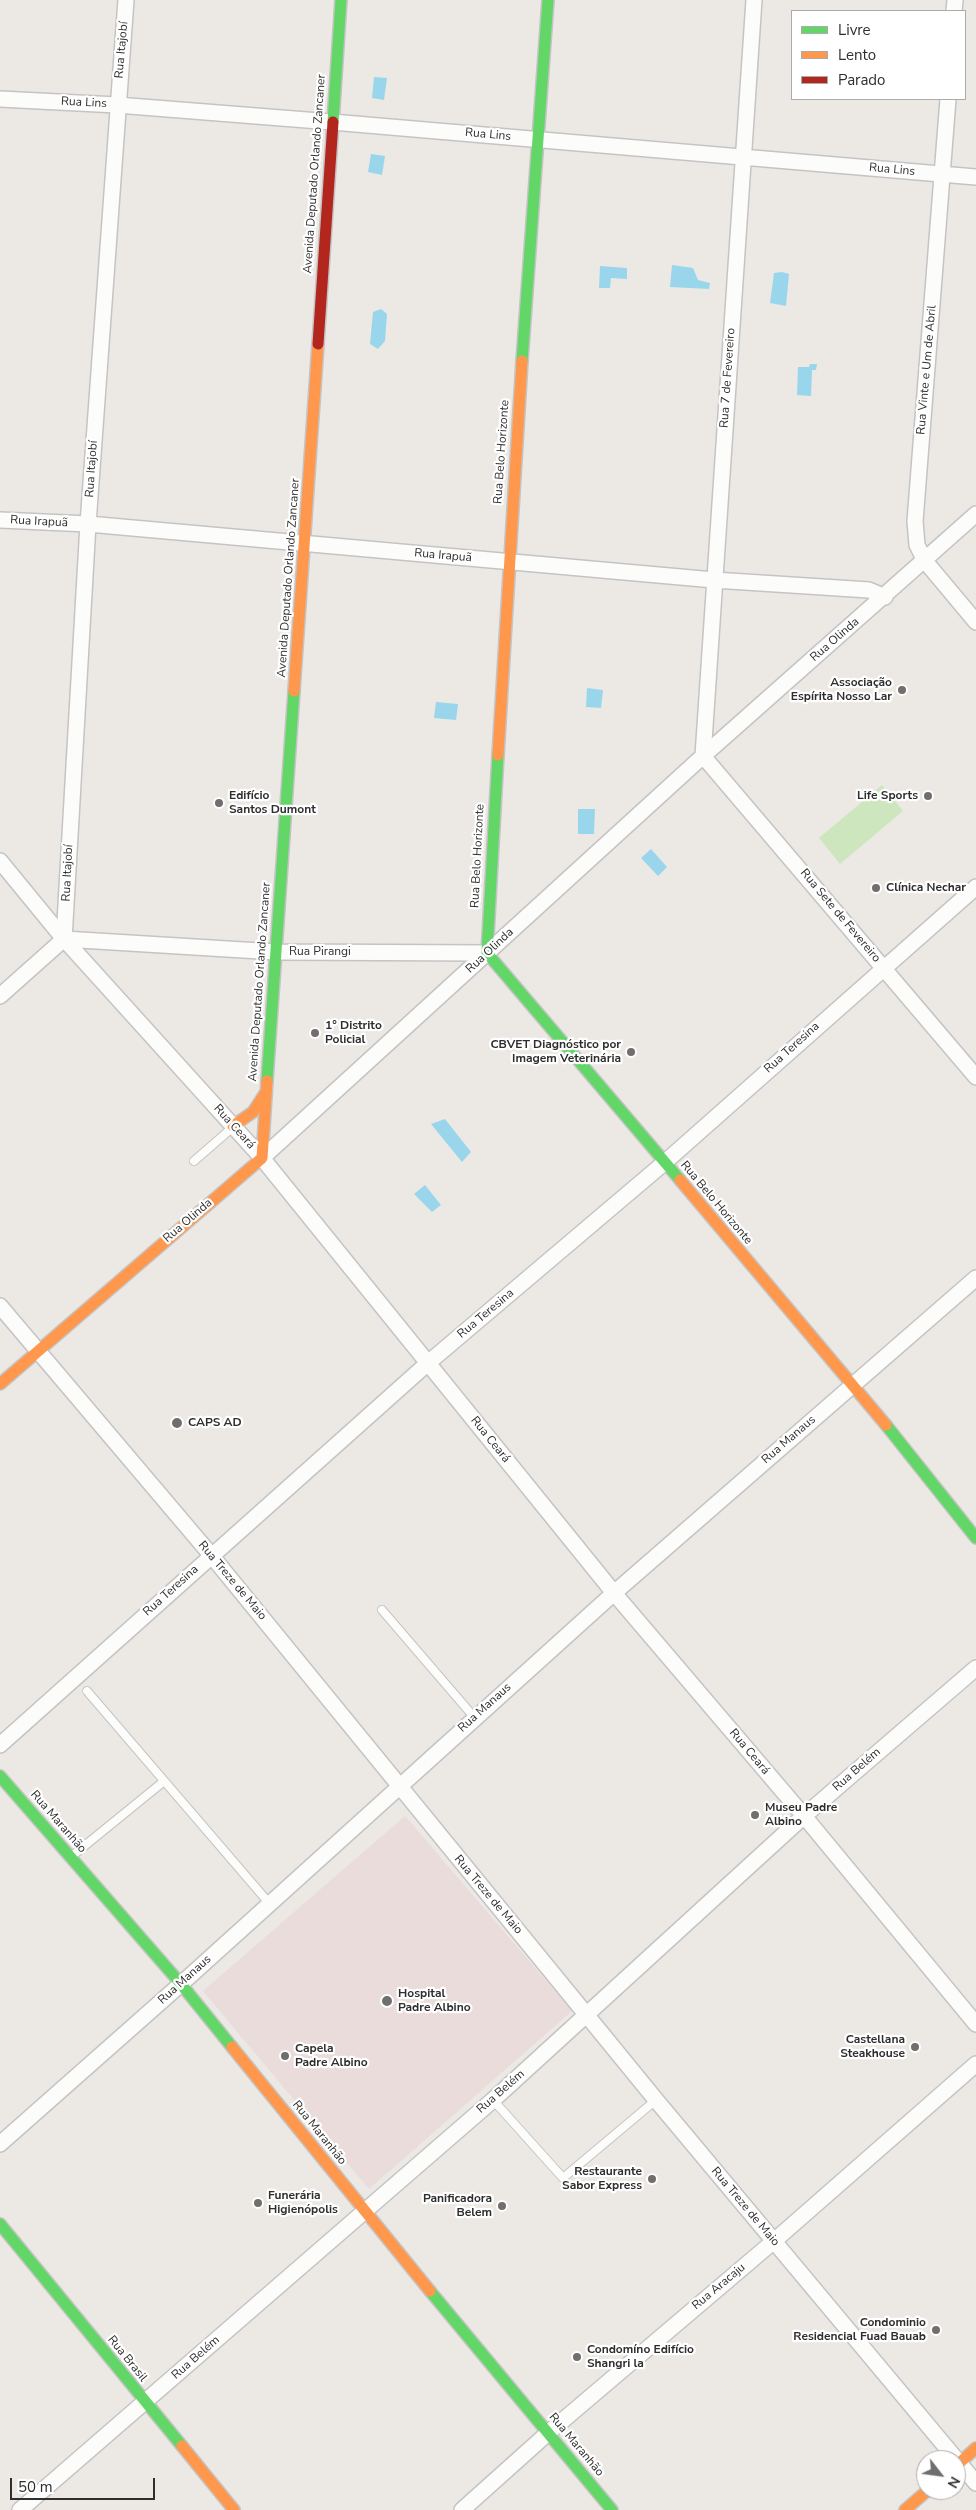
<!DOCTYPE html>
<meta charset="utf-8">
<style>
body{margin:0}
#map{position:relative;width:976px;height:2510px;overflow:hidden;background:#ece8e4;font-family:"Nunito Sans",sans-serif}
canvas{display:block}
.legend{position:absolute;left:791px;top:10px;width:175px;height:90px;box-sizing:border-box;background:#fff;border:1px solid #ababab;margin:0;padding:6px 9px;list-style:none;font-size:15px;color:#2e2e2e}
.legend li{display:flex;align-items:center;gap:10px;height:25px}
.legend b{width:25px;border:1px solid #ababab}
.north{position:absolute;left:916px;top:2450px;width:50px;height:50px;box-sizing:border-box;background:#fff;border:1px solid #ababab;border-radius:50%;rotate:120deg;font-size:14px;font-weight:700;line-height:20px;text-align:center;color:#2e2e2e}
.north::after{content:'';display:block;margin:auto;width:18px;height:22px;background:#706f6e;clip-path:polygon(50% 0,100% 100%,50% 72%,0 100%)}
.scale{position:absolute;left:10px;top:2478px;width:145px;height:22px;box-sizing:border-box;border:2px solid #2e2e2e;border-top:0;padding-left:6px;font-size:15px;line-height:18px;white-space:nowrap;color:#2e2e2e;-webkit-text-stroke:4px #fff;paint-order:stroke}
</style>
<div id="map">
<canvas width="976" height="2510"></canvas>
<ul class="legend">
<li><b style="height:6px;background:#63d668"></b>Livre</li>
<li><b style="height:6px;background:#ff974d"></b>Lento</li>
<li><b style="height:6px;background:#b3261e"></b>Parado</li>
</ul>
<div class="north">N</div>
<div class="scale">50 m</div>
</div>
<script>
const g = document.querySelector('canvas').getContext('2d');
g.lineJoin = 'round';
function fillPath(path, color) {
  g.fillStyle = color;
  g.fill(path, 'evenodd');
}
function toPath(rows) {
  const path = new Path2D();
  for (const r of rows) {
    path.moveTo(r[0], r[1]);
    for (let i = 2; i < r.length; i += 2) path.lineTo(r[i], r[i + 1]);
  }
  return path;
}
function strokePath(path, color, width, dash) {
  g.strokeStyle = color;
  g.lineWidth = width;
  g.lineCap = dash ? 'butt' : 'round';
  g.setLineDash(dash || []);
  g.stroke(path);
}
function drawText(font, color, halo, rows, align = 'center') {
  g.font = font + ' "Nunito Sans",sans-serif';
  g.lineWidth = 4.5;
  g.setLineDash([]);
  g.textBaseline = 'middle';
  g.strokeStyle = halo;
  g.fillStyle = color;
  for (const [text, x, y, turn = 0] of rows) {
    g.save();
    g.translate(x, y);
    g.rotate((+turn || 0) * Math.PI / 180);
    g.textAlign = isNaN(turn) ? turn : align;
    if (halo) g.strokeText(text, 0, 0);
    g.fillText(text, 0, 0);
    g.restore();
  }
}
fillPath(toPath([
 [405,1816,572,2011,369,2189,203,1991]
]), '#e9dcdb');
fillPath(toPath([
 [882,785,903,811,840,864,819,838]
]), '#cee6be');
fillPath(toPath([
 [374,77,387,78,384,100,372,98],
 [371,154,385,156,382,175,368,172],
 [672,265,693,268,698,280,710,283,709,289,670,287],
 [600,266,627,268,627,279,611,278,610,288,599,288],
 [782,272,789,274,786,306,770,303,774,273],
 [381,309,387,314,385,341,378,349,370,344,373,312],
 [810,364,817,364,816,370,812,370,811,396,797,395,798,367,809,367],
 [587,688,603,690,601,708,586,707],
 [436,702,458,704,456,720,434,718],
 [578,809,595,809,594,834,578,834],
 [651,849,667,867,658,876,641,858],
 [445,1119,471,1152,462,1162,431,1124],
 [425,1185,441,1205,432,1212,414,1194]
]), '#99d6ec');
const lane = toPath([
 [194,1161,232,1128],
 [382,1610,474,1717],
 [87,1691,269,1903],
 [72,1856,163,1782],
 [493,2100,563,2178,656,2100]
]);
const street = toPath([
 [754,0,703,756,976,1077],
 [954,11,955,0],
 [0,99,117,105,332,122,976,177],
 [948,99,915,521,917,545,925,561,976,622],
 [0,520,88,524,714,580,869,590,885,597],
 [0,861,64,939,262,1158,614,1593,804,1816,976,2024],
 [64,939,88,524,126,0],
 [64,939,276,952,487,953],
 [0,996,64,939],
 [262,1158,703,756,976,514],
 [0,1306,211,1555,656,2100,976,2483],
 [0,1745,428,1363,664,1163,976,887],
 [0,2144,181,1984,614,1593,976,1278],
 [20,2510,493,2100,804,1816,976,1668],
 [462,2510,548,2433,774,2241,976,2064]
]);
const fast = toPath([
 [333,122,341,0],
 [522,361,548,0],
 [498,755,487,953,680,1180],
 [267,1081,294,691],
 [886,1425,976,1538],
 [0,1776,181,1984,232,2047],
 [0,2224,182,2446],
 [430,2291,612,2510]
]);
const slow = toPath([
 [294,691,318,344],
 [498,755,522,361],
 [233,1126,253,1112,266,1092],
 [680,1180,886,1425],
 [0,1384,262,1158,267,1081],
 [232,2047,430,2291],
 [182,2446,234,2510],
 [956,2466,976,2448],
 [905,2510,928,2490]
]);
const jam = toPath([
 [318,344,333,122]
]);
strokePath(lane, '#c5c4c5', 10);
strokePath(street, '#c5c4c5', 18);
strokePath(fast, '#c5c4c5', 14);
strokePath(slow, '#c5c4c5', 14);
strokePath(jam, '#c5c4c5', 14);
strokePath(lane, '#fcfcfb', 8);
strokePath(street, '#fcfcfb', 15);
strokePath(fast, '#63d668', 11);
strokePath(slow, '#ff974d', 11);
strokePath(jam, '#b3261e', 11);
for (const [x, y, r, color] of [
 [902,690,5,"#706f6e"],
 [928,796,5,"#706f6e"],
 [219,803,5,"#706f6e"],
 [876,888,5,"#706f6e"],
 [315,1033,5,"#706f6e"],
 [631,1052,5,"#706f6e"],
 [177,1423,6,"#706f6e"],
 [755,1815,5,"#706f6e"],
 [387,2001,6,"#706f6e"],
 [915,2047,5,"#706f6e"],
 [285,2056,5,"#706f6e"],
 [652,2179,5,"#706f6e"],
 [258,2203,5,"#706f6e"],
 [502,2206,5,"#706f6e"],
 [936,2330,5,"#706f6e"],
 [577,2357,5,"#706f6e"]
]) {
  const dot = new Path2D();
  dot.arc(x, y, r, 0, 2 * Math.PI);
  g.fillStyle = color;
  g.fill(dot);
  strokePath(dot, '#fff', 2);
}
drawText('12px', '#2e2e2e', '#fff', [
 ["Rua Itajobí",122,50,-85],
 ["Rua Lins",84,103,3],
 ["Rua Lins",488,135,5],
 ["Rua Lins",892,170,5],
 ["Avenida Deputado Orlando Zancaner",315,174,-86],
 ["Rua Vinte e Um de Abril",927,370,-85],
 ["Rua 7 de Fevereiro",728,378,-86],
 ["Rua Belo Horizonte",502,452,-86],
 ["Rua Itajobí",92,469,-86],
 ["Rua Irapuã",39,522,3],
 ["Rua Irapuã",443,556,5],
 ["Avenida Deputado Orlando Zancaner",289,578,-86],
 ["Rua Olinda",835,640,-41],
 ["Rua Belo Horizonte",478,856,-87],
 ["Rua Itajobí",68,873,-87],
 ["Rua Sete de Fevereiro",840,916,50],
 ["Rua Olinda",490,951,-43],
 ["Rua Pirangi",320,952],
 ["Avenida Deputado Orlando Zancaner",260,982,-86],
 ["Rua Teresina",792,1048,-42],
 ["Rua Ceará",234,1127,48],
 ["Rua Belo Horizonte",716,1203,50],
 ["Rua Olinda",188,1221,-41],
 ["Rua Teresina",486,1314,-40],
 ["Rua Ceará",490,1440,51],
 ["Rua Manaus",789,1440,-41],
 ["Rua Treze de Maio",232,1581,50],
 ["Rua Teresina",171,1591,-42],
 ["Rua Manaus",485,1708,-42],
 ["Rua Ceará",749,1752,50],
 ["Rua Belém",857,1770,-41],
 ["Rua Maranhão",58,1822,49],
 ["Rua Treze de Maio",488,1895,50],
 ["Rua Manaus",185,1980,-42],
 ["Rua Belém",501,2092,-41],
 ["Rua Maranhão",319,2133,51],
 ["Rua Treze de Maio",745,2207,50],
 ["Rua Aracaju",719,2287,-40],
 ["Rua Belém",196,2358,-41],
 ["Rua Brasil",127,2359,51],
 ["Rua Maranhão",576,2445,50]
]);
drawText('bold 12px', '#2e2e2e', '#fff', [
 ["Associação",892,683,"right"],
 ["Espírita Nosso Lar",892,697,"right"],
 ["Edifício",229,796],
 ["Santos Dumont",229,810],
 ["Life Sports",918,796,"right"],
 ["Clínica Nechar",886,888],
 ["1° Distrito",325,1026],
 ["Policial",325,1040],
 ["CBVET Diagnóstico por",621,1045,"right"],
 ["Imagem Veterinária",621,1059,"right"],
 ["CAPS AD",188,1423],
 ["Museu Padre",765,1808],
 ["Albino",765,1822],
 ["Hospital",398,1994],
 ["Padre Albino",398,2008],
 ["Castellana",905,2040,"right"],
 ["Steakhouse",905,2054,"right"],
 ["Capela",295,2049],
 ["Padre Albino",295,2063],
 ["Restaurante",642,2172,"right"],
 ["Sabor Express",642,2186,"right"],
 ["Funerária",268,2196],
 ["Higienópolis",268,2210],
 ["Panificadora",492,2199,"right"],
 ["Belem",492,2213,"right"],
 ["Condominio",926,2323,"right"],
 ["Residencial Fuad Bauab",926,2337,"right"],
 ["Condomíno Edifício",587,2350],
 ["Shangri la",587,2364]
], 'left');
</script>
